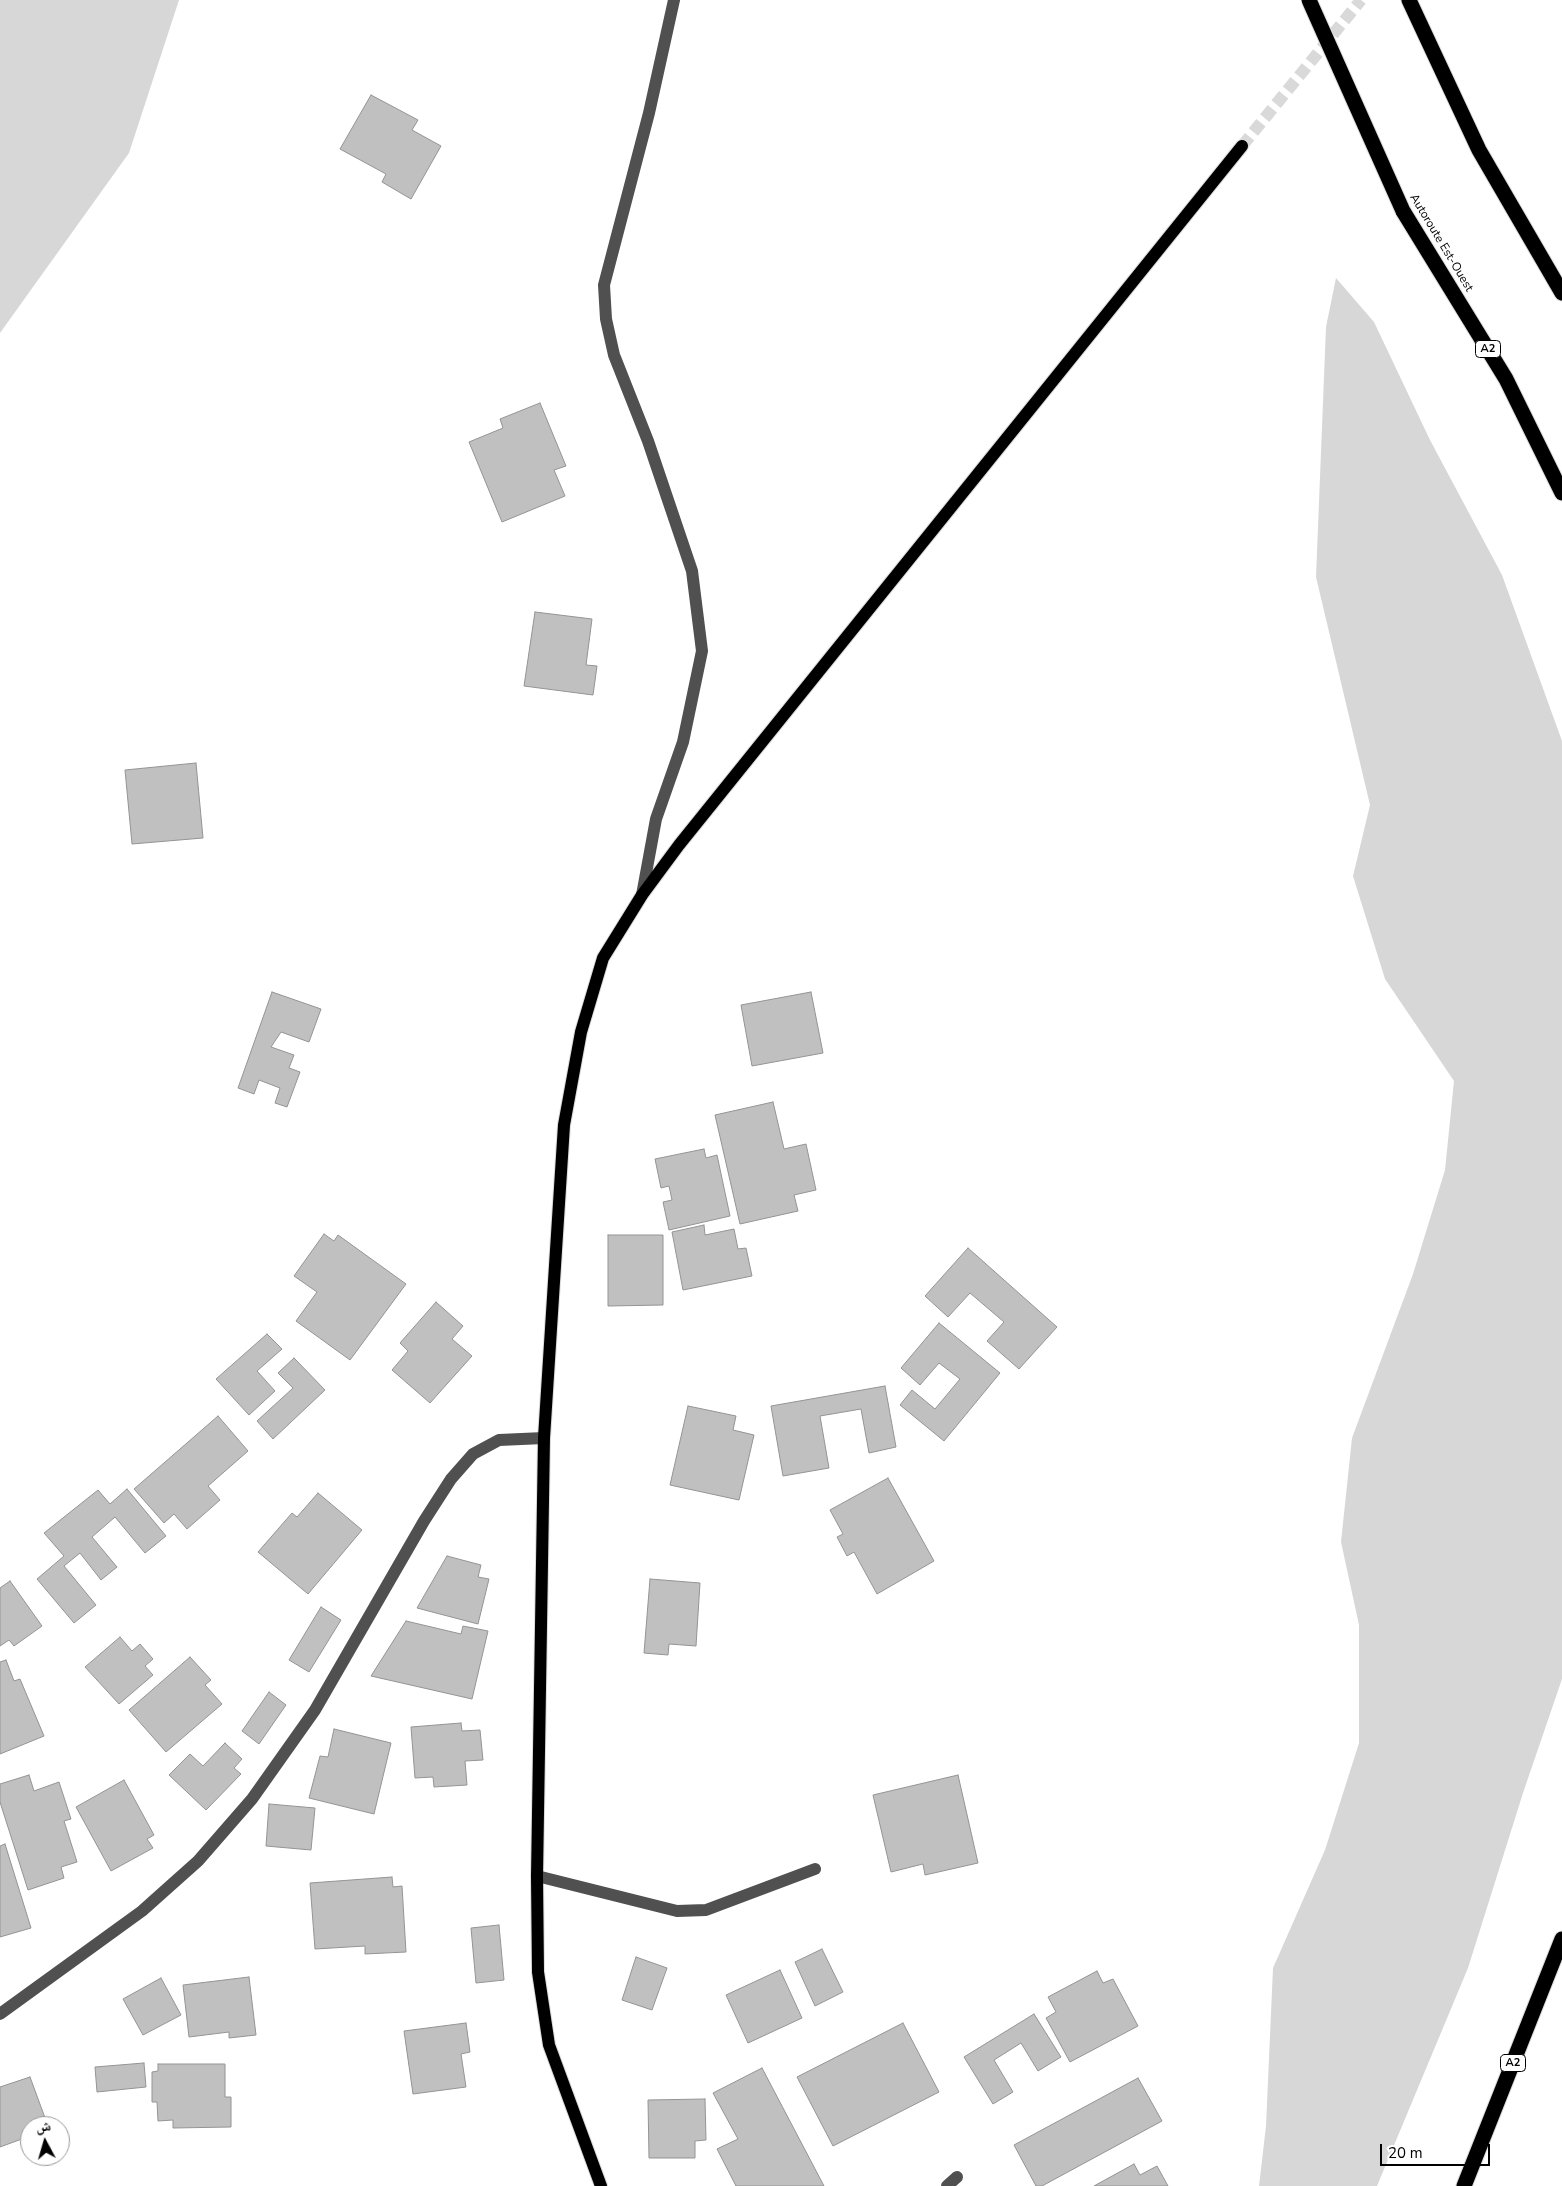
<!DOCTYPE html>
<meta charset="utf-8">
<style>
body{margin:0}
#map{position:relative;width:1562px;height:2186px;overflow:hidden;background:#fff;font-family:"Nunito Sans","Noto Naskh Arabic",sans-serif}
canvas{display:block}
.north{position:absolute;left:20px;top:2116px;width:50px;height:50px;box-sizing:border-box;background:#fff;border:1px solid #999;border-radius:50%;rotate:354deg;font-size:14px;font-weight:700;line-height:20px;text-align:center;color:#000}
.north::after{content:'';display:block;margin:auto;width:18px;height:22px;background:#000;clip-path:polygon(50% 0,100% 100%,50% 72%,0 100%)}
.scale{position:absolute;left:1380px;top:2144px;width:110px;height:22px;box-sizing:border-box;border:2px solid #000;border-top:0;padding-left:6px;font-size:15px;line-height:18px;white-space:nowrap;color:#000;-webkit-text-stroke:4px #fff;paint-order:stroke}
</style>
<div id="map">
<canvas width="1562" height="2186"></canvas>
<div class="north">ش</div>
<div class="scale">20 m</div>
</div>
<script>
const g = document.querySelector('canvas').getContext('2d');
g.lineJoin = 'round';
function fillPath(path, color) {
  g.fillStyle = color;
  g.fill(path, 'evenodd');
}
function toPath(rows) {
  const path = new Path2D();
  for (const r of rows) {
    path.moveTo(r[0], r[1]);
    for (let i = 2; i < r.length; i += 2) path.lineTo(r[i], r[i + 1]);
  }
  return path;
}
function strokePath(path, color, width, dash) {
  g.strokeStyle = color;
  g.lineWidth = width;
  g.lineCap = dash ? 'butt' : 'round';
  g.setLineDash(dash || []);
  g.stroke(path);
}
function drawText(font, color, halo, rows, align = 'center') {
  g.font = font + ' "Nunito Sans",sans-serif';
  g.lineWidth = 4;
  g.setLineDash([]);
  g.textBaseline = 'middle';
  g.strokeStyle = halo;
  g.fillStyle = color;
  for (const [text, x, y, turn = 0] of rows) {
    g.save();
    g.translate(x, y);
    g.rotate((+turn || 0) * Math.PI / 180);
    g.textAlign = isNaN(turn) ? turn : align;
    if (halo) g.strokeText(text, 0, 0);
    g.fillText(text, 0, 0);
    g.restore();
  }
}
fillPath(toPath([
 [0,0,179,0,129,153,0,333],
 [1336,278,1374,322,1430,440,1502,575,1562,741,1562,1679,1523,1793,1468,1968,1377,2186,1259,2186,1266,2126,1273,1968,1325,1850,1359,1743,1359,1625,1341,1542,1352,1438,1413,1274,1445,1170,1454,1081,1385,979,1353,876,1370,805,1316,577,1326,327]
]), '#d7d7d7');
const building = toPath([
 [371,95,418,120,412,130,441,146,411,199,382,182,386,174,340,149,371,95],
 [540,403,566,466,554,470,565,496,502,522,469,442,503,428,500,419,540,403],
 [535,612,592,619,586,665,597,666,593,695,524,686,535,612],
 [196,763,203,838,132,844,125,770,196,763],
 [272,992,321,1009,309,1042,281,1032,271,1047,294,1055,289,1068,300,1072,287,1107,275,1103,280,1088,259,1080,254,1094,238,1088,272,992],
 [811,992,823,1053,752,1066,741,1005,811,992],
 [773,1102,784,1149,806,1144,816,1190,794,1195,798,1211,740,1224,715,1115,773,1102],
 [704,1149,706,1158,717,1155,730,1216,669,1230,663,1202,672,1200,669,1186,661,1188,655,1159,704,1149],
 [704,1225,705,1235,734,1229,738,1249,746,1248,752,1276,683,1290,672,1232,704,1225],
 [324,1234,334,1241,338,1235,406,1284,350,1360,296,1321,317,1292,294,1276,324,1234],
 [608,1235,663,1235,663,1305,608,1306,608,1235],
 [968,1248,1057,1327,1019,1369,987,1341,1004,1322,970,1293,948,1317,925,1296,968,1248],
 [436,1302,463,1326,452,1339,472,1356,430,1403,392,1370,408,1351,400,1343,436,1302],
 [939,1323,1000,1373,944,1441,900,1405,912,1390,935,1409,960,1379,939,1363,920,1385,901,1368,939,1323],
 [267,1334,282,1349,257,1371,275,1391,249,1415,216,1379,267,1334],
 [294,1358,325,1390,273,1439,257,1421,293,1388,278,1373,294,1358],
 [885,1386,896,1447,869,1453,861,1409,820,1416,829,1468,783,1476,771,1406,885,1386],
 [688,1406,736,1416,733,1430,754,1435,739,1500,670,1485,688,1406],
 [218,1416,248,1451,208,1486,220,1500,187,1529,174,1514,164,1523,134,1489,218,1416],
 [888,1478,934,1561,877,1594,854,1552,847,1556,837,1537,843,1534,830,1510,888,1478],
 [127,1489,166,1536,145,1553,115,1517,92,1537,117,1567,101,1580,80,1553,64,1566,96,1605,74,1623,37,1579,64,1556,44,1533,98,1490,110,1504,127,1489],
 [318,1493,362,1530,308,1594,258,1552,292,1513,297,1517,318,1493],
 [447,1556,481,1565,478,1577,489,1579,478,1624,417,1608,447,1556],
 [650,1579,700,1583,696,1646,669,1644,668,1655,644,1653,650,1579],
 [10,1581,42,1626,14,1646,9,1640,0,1646,0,1588,10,1581],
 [321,1607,341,1620,309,1672,289,1660,321,1607],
 [406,1621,461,1634,463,1626,488,1631,472,1699,371,1676,406,1621],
 [120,1637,132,1651,140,1644,153,1659,145,1666,153,1675,119,1704,85,1667,120,1637],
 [190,1657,211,1680,205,1685,222,1704,166,1752,129,1710,190,1657],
 [6,1660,14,1681,20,1679,44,1736,0,1754,0,1662,6,1660],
 [269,1692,286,1705,259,1744,242,1731,269,1692],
 [461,1723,462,1731,480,1730,483,1760,465,1761,467,1785,434,1787,433,1777,415,1778,411,1727,461,1723],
 [334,1729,391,1743,374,1814,309,1798,320,1756,328,1757,334,1729],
 [225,1743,242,1759,234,1768,241,1774,206,1810,169,1775,190,1754,203,1766,225,1743],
 [29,1775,34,1791,59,1782,71,1819,64,1821,77,1862,61,1867,64,1878,28,1890,0,1802,0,1784,29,1775],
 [958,1775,978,1863,925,1875,923,1864,891,1872,873,1795,958,1775],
 [124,1780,154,1835,147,1839,153,1848,111,1871,76,1807,124,1780],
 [269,1804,315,1808,311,1850,266,1846,269,1804],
 [5,1844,31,1928,0,1937,0,1846,5,1844],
 [392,1877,393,1887,402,1886,406,1952,365,1954,365,1946,315,1949,310,1883,392,1877],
 [499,1925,504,1980,476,1983,471,1928,499,1925],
 [822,1949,843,1992,815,2006,795,1962,822,1949],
 [636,1957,667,1968,652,2010,622,2000,636,1957],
 [780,1970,802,2018,748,2043,726,1995,780,1970],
 [1097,1971,1103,1983,1113,1979,1138,2026,1070,2062,1046,2018,1056,2012,1048,1997,1097,1971],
 [249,1977,256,2035,229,2038,229,2032,189,2037,183,1985,249,1977],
 [161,1978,181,2015,143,2035,123,1999,161,1978],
 [1034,2014,1061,2057,1038,2071,1021,2043,994,2060,1013,2092,993,2104,964,2057,1034,2014],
 [466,2023,470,2052,461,2054,466,2087,413,2094,404,2031,466,2023],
 [903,2023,939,2092,833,2146,797,2077,903,2023],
 [144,2063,146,2087,97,2092,95,2067,144,2063],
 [158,2064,225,2064,225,2097,231,2097,231,2127,173,2128,173,2120,158,2121,157,2102,152,2102,152,2072,158,2071,158,2064],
 [762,2068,824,2186,736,2186,717,2149,738,2139,713,2093,762,2068],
 [30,2077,48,2126,30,2126,30,2136,0,2147,0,2087,30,2077],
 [1138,2078,1162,2121,1042,2186,1036,2186,1014,2145,1138,2078],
 [705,2099,706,2140,695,2141,695,2158,649,2158,648,2100,705,2099],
 [1134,2164,1140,2175,1157,2166,1168,2186,1094,2186,1134,2164]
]);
fillPath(building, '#c0c0c0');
strokePath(building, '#949494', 1);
strokePath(toPath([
 [1242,146,1361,0]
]), '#d9d9d9', 12, [12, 6]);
const major = toPath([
 [601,2186,549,2045,538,1972,537,1876,544,1438,564,1125,581,1032,603,958,642,895,679,845,1242,146]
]);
const highway = toPath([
 [1409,0,1479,150,1562,293],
 [1403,211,1506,379,1562,493],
 [1464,2186,1562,1939]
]);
strokePath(major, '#dbdbdb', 14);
strokePath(highway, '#dbdbdb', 17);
strokePath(toPath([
 [642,895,656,819,683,742,702,651,692,571,648,441,614,355,606,319,604,285,649,113,674,0],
 [537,1876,677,1911,706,1910,815,1869],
 [0,2014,142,1911,198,1861,252,1799,315,1710,424,1521,451,1479,473,1454,499,1440,544,1438],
 [947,2186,957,2177]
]), '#505050', 12);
strokePath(major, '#000', 12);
strokePath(highway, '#000', 15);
const highwayBridge = toPath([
 [1309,0,1403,211]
]);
strokePath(highwayBridge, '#dbdbdb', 17, []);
strokePath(highwayBridge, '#000', 15);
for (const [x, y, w] of [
 [1488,349,25],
 [1513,2063,25]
]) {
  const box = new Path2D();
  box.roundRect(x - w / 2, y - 8.5, w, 17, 4);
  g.fillStyle = '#fff';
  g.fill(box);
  strokePath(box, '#000', 1);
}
drawText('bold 11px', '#000', null, [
 ["A2",1488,349],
 ["A2",1513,2063]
]);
drawText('12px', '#000', '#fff', [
 ["Autoroute Est-Ouest",1441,243,59]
]);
</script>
